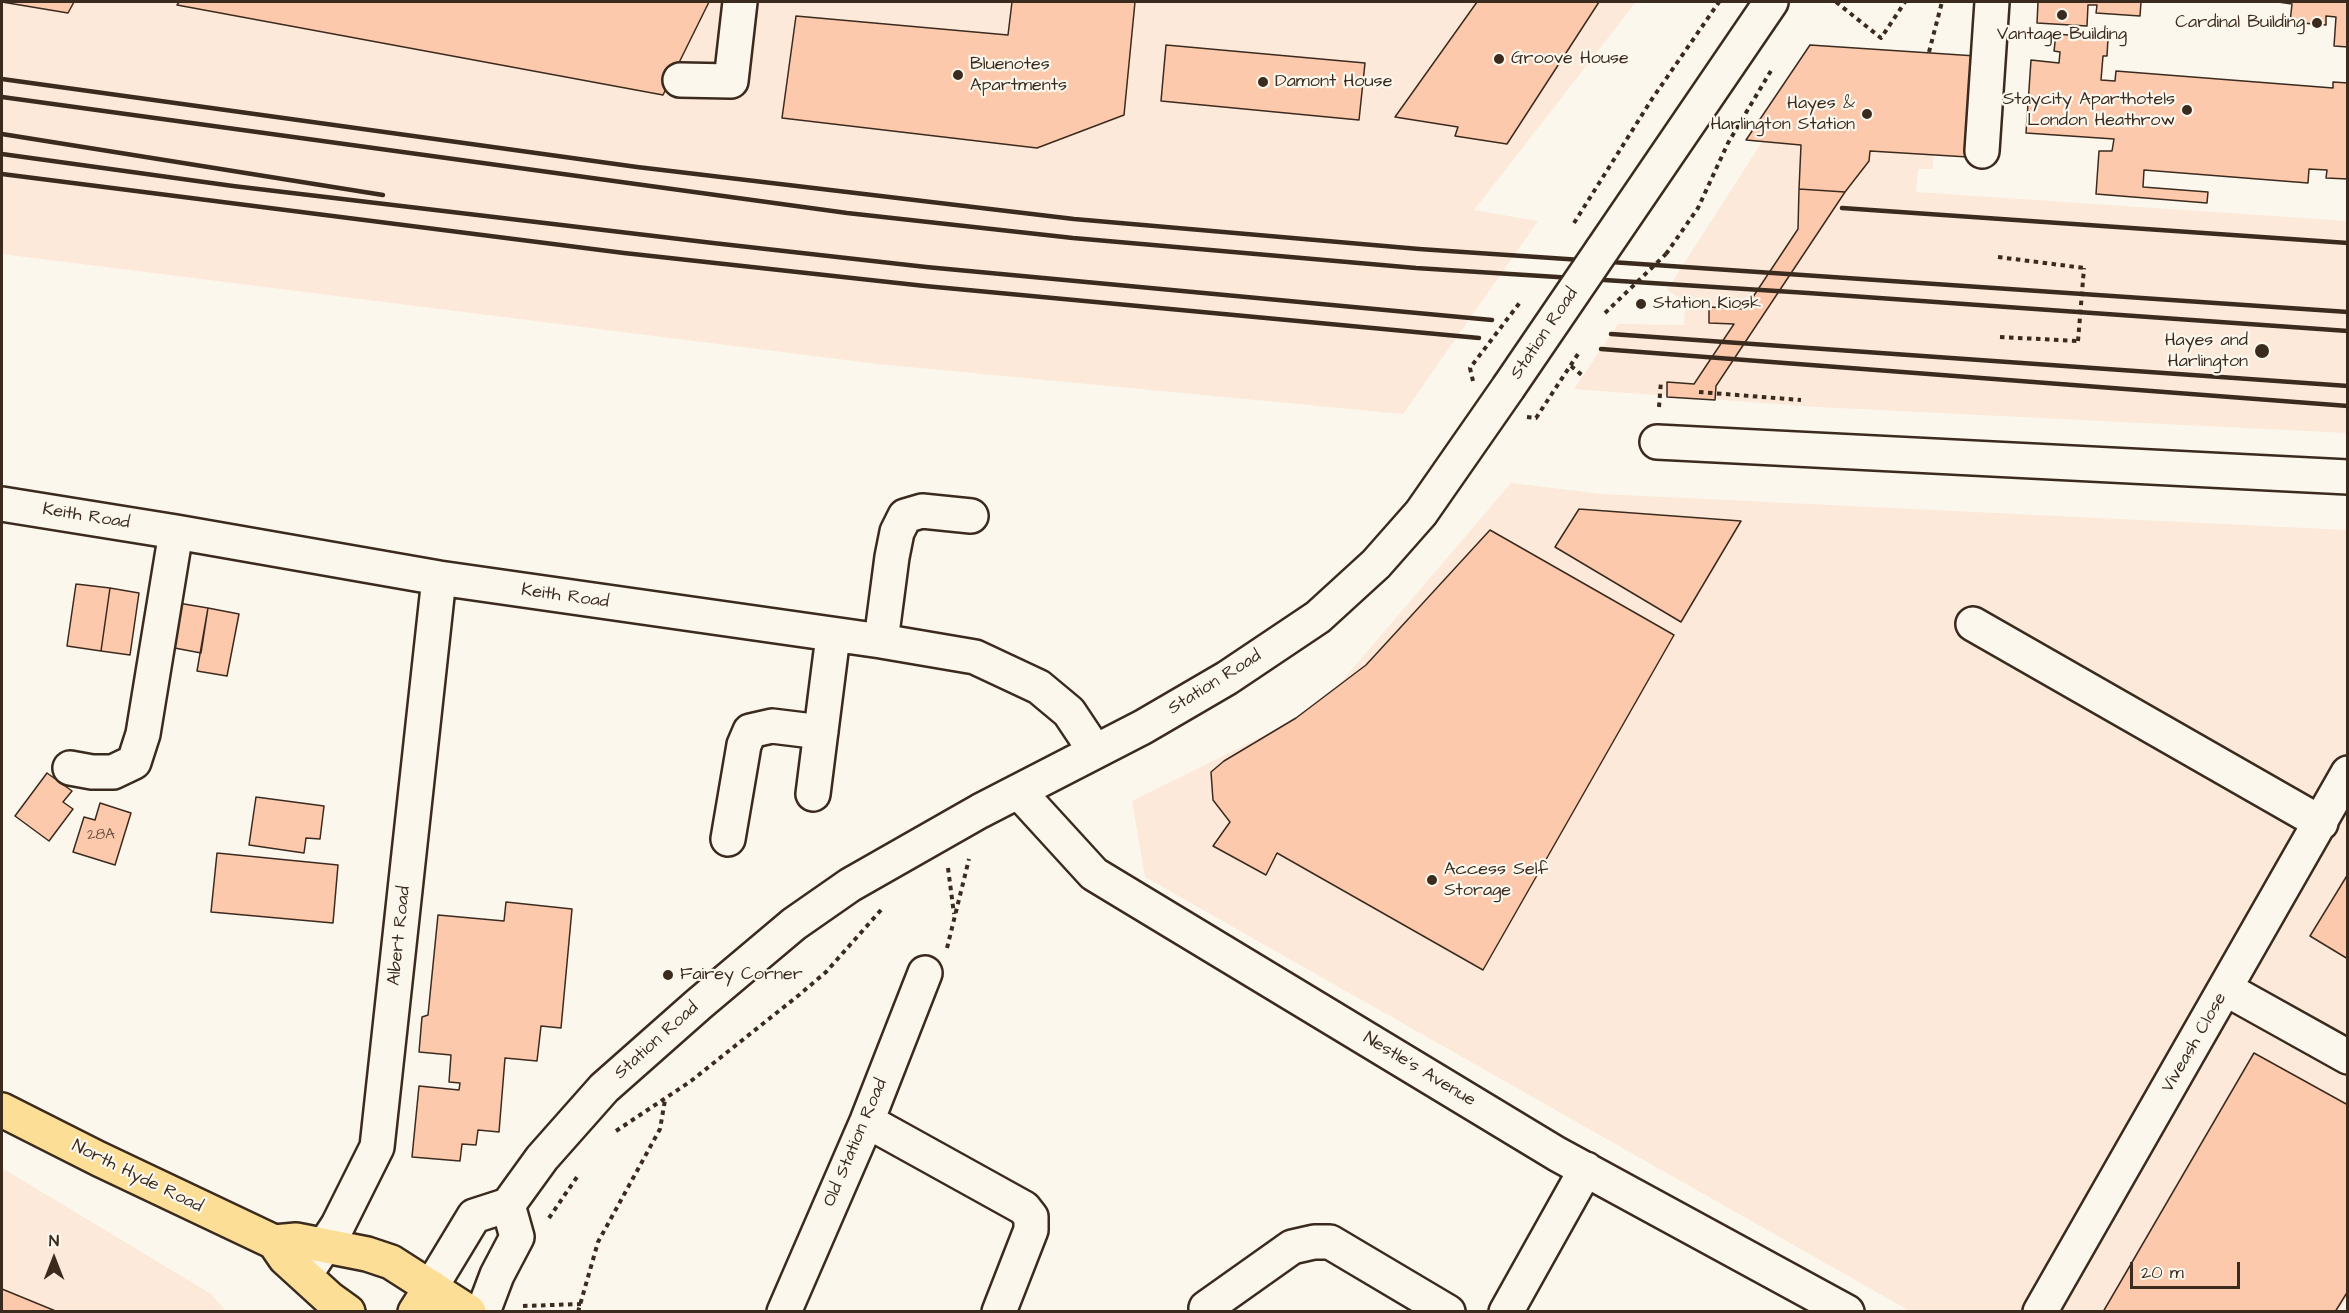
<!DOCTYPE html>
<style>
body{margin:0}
#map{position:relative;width:2349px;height:1313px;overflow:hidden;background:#fbf7ec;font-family:"Architects Daughter",sans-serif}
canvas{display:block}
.frame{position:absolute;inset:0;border:3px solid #3b2a1e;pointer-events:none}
.north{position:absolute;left:24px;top:1229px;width:60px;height:60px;-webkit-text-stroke:4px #fbf7ec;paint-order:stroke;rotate:0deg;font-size:16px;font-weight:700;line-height:24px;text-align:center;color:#3b2a1e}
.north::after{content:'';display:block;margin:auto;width:21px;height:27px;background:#3b2a1e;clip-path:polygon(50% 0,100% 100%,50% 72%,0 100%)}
.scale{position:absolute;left:2130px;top:1262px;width:110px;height:27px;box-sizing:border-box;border:3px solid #3b2a1e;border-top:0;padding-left:8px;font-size:18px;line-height:21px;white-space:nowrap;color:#3b2a1e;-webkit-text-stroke:4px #fbf7ec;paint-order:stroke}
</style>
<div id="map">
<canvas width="2349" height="1313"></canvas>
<div class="frame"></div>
<div class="north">N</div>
<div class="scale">20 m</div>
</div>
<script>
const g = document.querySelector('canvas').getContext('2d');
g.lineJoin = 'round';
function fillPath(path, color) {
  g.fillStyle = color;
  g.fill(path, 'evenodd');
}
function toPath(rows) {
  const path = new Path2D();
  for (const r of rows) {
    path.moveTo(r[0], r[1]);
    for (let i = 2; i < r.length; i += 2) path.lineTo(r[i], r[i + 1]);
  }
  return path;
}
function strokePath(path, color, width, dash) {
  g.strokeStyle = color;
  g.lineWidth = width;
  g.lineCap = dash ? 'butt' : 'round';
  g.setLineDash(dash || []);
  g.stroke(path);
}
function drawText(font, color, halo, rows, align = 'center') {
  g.font = font + ' "Architects Daughter",sans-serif';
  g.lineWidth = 4.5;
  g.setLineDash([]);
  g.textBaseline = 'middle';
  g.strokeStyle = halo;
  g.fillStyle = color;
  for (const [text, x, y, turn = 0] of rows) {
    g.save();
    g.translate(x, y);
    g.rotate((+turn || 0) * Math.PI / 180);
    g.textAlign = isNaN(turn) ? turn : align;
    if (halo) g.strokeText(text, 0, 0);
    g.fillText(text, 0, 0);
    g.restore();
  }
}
fillPath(toPath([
 [2,2,1636,2,1474,210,1538,221,1403,414,878,364,2,254],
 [1810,45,1976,56,1933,155,1933,169,1918,169,1916,192,2347,221,2347,433,1818,407,1574,389,1618,324,1684,325,1685,302,1667,290,1762,142,1746,140],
 [1511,483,1602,494,2347,530,2347,1298,2339,1312,1910,1311,1145,877,1132,801,1319,708],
 [2,1168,211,1294,226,1311,2,1311]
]), '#fce9d9');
const building = toPath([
 [2,2,74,2,68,13,2,2],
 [179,2,709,2,663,95,177,5,179,2],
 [1012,2,1135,2,1124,115,1037,148,782,118,796,16,1008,35,1012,2],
 [1477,2,1599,2,1507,144,1455,136,1458,127,1395,117,1477,2],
 [2038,2,2141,2,2140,16,2096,13,2097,5,2088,5,2087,26,2037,23,2038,2],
 [2278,2,2348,2,2348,47,2334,46,2336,17,2326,16,2326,25,2290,22,2292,4,2278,2],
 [2056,34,2108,38,2107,56,2103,56,2101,80,2115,81,2116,71,2333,88,2333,82,2348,83,2348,179,2326,178,2327,170,2309,169,2308,183,2144,170,2143,187,2208,192,2207,203,2096,194,2099,151,2112,151,2114,139,2026,133,2031,60,2059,63,2060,52,2054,51,2056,34],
 [1166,45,1365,63,1359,120,1161,101,1166,45],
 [1810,45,1976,56,1968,157,1870,151,1869,161,1845,192,1799,189,1801,145,1746,140,1810,45],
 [1799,189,1845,192,1716,386,1715,400,1667,397,1667,382,1694,384,1734,324,1709,323,1709,307,1745,309,1798,229,1799,189],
 [1579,509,1741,521,1681,622,1555,547,1579,509],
 [1490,530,1674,635,1483,970,1277,853,1266,875,1213,846,1230,822,1213,800,1211,772,1224,761,1296,718,1366,665,1490,530],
 [76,584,110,588,101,651,67,646,76,584],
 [110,588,139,593,130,655,101,651,110,588],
 [172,602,208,608,201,653,164,646,172,602],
 [208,608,239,614,227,676,197,671,208,608],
 [47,773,72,791,63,802,73,809,49,841,15,816,47,773],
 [256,797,324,806,320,839,306,838,304,853,249,845,256,797],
 [100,803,131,813,115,865,73,852,84,817,95,820,100,803],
 [217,853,338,865,333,923,211,912,217,853],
 [2348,874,2348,959,2310,936,2348,874],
 [506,902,572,909,561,1028,541,1026,537,1061,505,1058,499,1132,478,1130,476,1145,462,1144,460,1161,412,1157,419,1086,459,1090,460,1083,449,1082,451,1055,419,1052,422,1017,428,1015,438,915,504,921,506,902],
 [2254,1053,2348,1105,2348,1291,2335,1312,2103,1312,2254,1053],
 [2,1289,58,1312,2,1312,2,1289]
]);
fillPath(building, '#fdc9ad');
strokePath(building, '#3b2a1e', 1.5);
const minor = toPath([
 [680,80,731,81,740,2],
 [1982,151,1992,2],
 [1602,250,1771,2],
 [1657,442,2348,477],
 [2,504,176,532,439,578,881,641,975,657,1039,687,1069,712,1095,751],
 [1973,624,2321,823],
 [881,641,892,557,897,532,905,516,922,511,971,516],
 [70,768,92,772,113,772,134,762,143,734,176,532],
 [1019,792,1094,874,1557,1154,1847,1312],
 [813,794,833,636],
 [728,839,744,745,750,731,772,726,821,732],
 [2226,989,2348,1057],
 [867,1121,1024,1208,1031,1217,1031,1230,999,1312],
 [309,1269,338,1225,377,1147,439,578],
 [431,1287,474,1216,508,1205,542,1158,604,1088,699,1004,794,924,850,885,980,811,1143,727,1227,678,1318,617,1376,564,1421,513,1508,388],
 [1206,1308,1292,1247,1314,1242,1330,1242,1448,1312],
 [483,1312,497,1275,517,1237,508,1205],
 [784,1312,867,1121,925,973],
 [1506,1312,1586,1169],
 [2040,1312,2348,773]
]);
const major = toPath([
 [2,1110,99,1159,274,1242,296,1240,367,1254,391,1262,469,1312],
 [274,1242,285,1258,330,1299,348,1312],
 [415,1312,431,1287]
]);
strokePath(minor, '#3b2a1e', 38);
strokePath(major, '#3b2a1e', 38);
strokePath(toPath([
 [1836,2,1881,38,1905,2],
 [1929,52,1942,2],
 [1574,223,1652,99,1719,2],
 [1666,254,1698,208,1728,143,1772,69],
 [1998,257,2084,268],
 [2000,337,2078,341],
 [1571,366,1583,376],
 [1699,392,1801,400],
 [1659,407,1661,381],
 [948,868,954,914],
 [947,948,969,859],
 [616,1131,691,1081,799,995,826,972,881,910],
 [549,1218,579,1174],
 [523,1306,581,1304],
 [578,1312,598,1242,660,1129,665,1100]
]), '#3b2a1e', 4, [4.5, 4.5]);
strokePath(minor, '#fbf7ec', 33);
strokePath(major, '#fdde96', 33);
strokePath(toPath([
 [2,79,637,167,1074,219,1419,249,2348,312],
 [2,97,847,213,1073,238,1416,268,1808,293,2348,331],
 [2,134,383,195],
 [2,154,233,186,713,243,926,267,1492,320],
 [2,174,624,253,925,286,1479,338],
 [1842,208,2348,243],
 [1611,334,2348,386],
 [1601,349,2348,406]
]), '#3b2a1e', 4.5);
const minorBridge = toPath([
 [1508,388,1602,250]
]);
strokePath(minorBridge, '#3b2a1e', 38, []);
strokePath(toPath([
 [1605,313,1666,254],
 [2078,341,2084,268],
 [1473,381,1470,368,1521,301],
 [1527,417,1536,418,1578,354]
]), '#3b2a1e', 4, [4.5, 4.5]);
strokePath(minorBridge, '#fbf7ec', 33);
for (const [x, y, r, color] of [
 [2062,15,6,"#3b2a1e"],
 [2317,23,6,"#3b2a1e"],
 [1499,59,6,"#3b2a1e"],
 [958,75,6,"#3b2a1e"],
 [1263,82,6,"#3b2a1e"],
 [2187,110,6,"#3b2a1e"],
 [1867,114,6,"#3b2a1e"],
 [1641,304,6,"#3b2a1e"],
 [2262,351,8,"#3b2a1e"],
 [1432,880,6,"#3b2a1e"],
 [668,975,6,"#3b2a1e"]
]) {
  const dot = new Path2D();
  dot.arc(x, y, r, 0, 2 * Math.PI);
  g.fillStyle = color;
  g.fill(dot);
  strokePath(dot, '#fbf7ec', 2);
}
drawText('15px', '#6c5242', null, [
 ["28A",101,836]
]);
drawText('18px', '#3b2a1e', '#fbf7ec', [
 ["Cardinal Building",2305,23,"right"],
 ["Vantage Building",2062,35,"center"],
 ["Groove House",1511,59],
 ["Bluenotes",970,65],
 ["Apartments",970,86],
 ["Damont House",1275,82],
 ["Staycity Aparthotels",2175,100,"right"],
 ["London Heathrow",2175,121,"right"],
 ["Hayes &",1855,104,"right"],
 ["Harlington Station",1855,125,"right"],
 ["Station Kiosk",1653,304],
 ["Hayes and",2248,341,"right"],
 ["Harlington",2248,362,"right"],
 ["Access Self",1444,870],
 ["Storage",1444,891],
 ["Fairey Corner",680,975]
], 'left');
drawText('18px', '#3b2a1e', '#fbf7ec', [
 ["Station Road",1545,334,-56],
 ["Keith Road",86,517,9],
 ["Keith Road",565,597,8],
 ["Station Road",1215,683,-32],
 ["Albert Road",400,936,-84],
 ["Station Road",657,1041,-42],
 ["Viveash Close",2195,1043,-60],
 ["Nestle's Avenue",1419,1070,31],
 ["Old Station Road",856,1143,-67],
 ["North Hyde Road",137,1177,26]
]);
</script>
